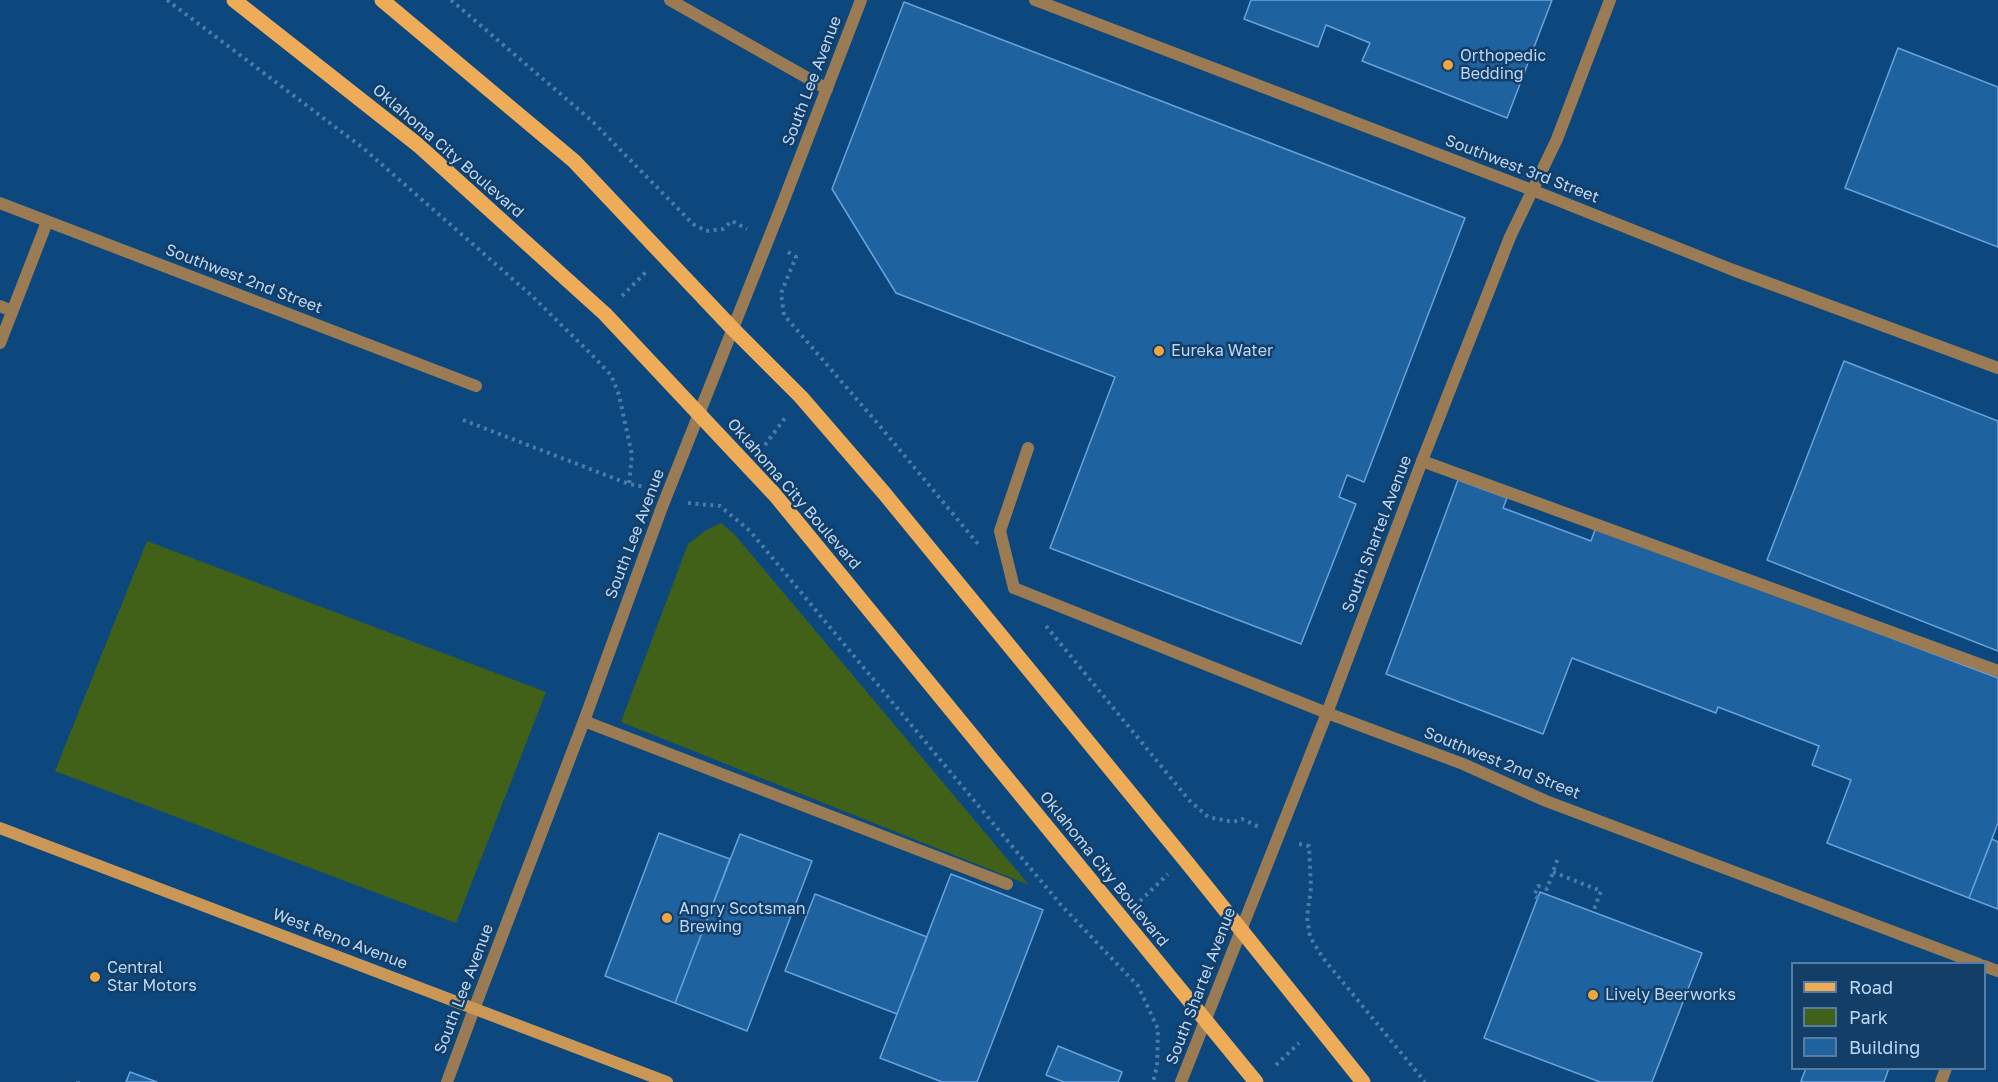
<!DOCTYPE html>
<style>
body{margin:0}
#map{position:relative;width:1998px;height:1082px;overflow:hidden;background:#0c487d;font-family:"Golos Text",sans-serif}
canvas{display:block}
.legend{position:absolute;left:1791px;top:962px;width:195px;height:108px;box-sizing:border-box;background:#133e67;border:2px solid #567ca1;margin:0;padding:8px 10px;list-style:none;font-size:18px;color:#bbd8f7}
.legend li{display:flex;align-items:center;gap:12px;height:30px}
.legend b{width:30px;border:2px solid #567ca1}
</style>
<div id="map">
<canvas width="1998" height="1082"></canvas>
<ul class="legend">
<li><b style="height:8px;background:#eeac58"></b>Road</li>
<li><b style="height:16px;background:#416118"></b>Park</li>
<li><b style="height:16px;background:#1f62a0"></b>Building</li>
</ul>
</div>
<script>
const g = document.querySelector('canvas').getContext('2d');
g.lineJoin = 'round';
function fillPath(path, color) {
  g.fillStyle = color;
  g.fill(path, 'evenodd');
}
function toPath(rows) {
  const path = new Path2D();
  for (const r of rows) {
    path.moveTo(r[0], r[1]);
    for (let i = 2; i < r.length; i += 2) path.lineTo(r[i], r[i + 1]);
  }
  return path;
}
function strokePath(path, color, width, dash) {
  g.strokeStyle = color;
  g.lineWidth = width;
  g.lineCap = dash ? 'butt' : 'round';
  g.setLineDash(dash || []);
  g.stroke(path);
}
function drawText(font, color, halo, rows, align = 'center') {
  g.font = font + ' "Golos Text",sans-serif';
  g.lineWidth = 5;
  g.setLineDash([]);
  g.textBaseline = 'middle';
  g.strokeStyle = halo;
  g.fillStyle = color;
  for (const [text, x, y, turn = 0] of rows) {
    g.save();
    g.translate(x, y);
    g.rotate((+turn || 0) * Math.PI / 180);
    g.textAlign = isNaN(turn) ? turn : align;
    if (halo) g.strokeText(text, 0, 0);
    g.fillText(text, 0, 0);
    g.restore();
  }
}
fillPath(toPath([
 [721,523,735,535,1029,885,621,722,688,544,705,531],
 [147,541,546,692,456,923,55,771]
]), '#416118');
const building = toPath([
 [1251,0,1552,0,1507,118,1362,61,1370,43,1326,25,1318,47,1244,19,1251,0],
 [904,2,1465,218,1364,482,1347,475,1339,497,1356,504,1301,644,1050,548,1115,377,896,293,832,189,904,2],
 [1898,48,1998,87,1998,247,1845,188,1898,48],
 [1844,361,1998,421,1998,651,1767,560,1844,361],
 [1458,480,1507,498,1503,508,1591,541,1596,527,1998,678,1998,823,1969,898,1827,843,1851,780,1812,765,1819,746,1718,707,1716,713,1572,658,1543,734,1386,674,1458,480],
 [659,833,730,859,675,1003,605,976,659,833],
 [740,834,812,861,747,1031,675,1003,740,834],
 [1992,839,1998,842,1998,909,1969,898,1992,839],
 [951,874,1043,910,977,1082,942,1082,880,1058,951,874],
 [1540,892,1702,953,1652,1082,1600,1082,1484,1038,1540,892],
 [815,894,927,937,897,1014,785,971,815,894],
 [1058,1046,1122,1072,1118,1082,1064,1082,1046,1075,1058,1046],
 [1806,1068,1889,1068,1884,1082,1804,1082,1801,1081,1806,1068],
 [130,1072,157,1082,126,1082,130,1072]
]);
fillPath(building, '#1f62a0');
strokePath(building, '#69a2dd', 1.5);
strokePath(toPath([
 [167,0,363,148,532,296,590,353,611,375,619,395,632,455,629,484],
 [451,0,592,121,693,224,706,231,723,229,732,221,747,229],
 [788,252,796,257,781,293,784,315,879,425,978,544],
 [622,296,646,272],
 [463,420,629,484,645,487],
 [765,445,785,418],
 [688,503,720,506,750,531,1061,905,1138,986,1158,1029,1157,1066,1153,1082],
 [1046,626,1189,800,1208,817,1233,822,1242,819,1259,827],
 [1299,844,1309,846,1311,888,1307,917,1310,937,1323,958,1425,1082],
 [1553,872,1601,891,1593,912],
 [1538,898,1534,896,1538,886,1547,889,1558,858],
 [1140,901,1168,874],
 [1276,1065,1299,1043],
 [78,1082,78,1081]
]), '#4b7ca9', 4, [3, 4.5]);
strokePath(toPath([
 [670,0,827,89],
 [0,306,12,311],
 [1422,461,1998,671],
 [1014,588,1000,531,1028,448],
 [584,721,1007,884]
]), '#9b7b54', 12);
strokePath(toPath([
 [0,343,47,222],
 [1014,588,1327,713,1463,764,1546,801,1979,964],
 [1984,966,1998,971],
 [474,1009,584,721,662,507,780,210,861,0],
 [1941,1082,1946,1068]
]), '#9b7b54', 12);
strokePath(toPath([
 [1035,0,1532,190,1733,270,1998,368],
 [0,203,476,386],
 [447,1082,474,1009],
 [1181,1082,1327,713,1422,461,1510,237,1557,139,1610,0]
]), '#9b7b54', 12);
strokePath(toPath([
 [0,828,667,1082]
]), '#ca9757', 12);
strokePath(toPath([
 [234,0,418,145,605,314,775,495,1256,1082],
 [382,0,574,161,733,329,801,397,884,493,1185,860,1363,1082]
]), '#eeac58', 15);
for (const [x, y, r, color] of [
 [1448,65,6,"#f1a63f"],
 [1159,351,6,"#f1a63f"],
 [667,918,6,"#f1a63f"],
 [95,977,6,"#f1a63f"],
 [1593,995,6,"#f1a63f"]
]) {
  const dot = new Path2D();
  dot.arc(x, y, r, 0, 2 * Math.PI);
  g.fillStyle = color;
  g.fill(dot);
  strokePath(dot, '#133e67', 2);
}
drawText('16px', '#bbd8f7', '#133e67', [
 ["Orthopedic",1460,56],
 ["Bedding",1460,74],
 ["Eureka Water",1171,351],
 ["Angry Scotsman",679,909],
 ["Brewing",679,927],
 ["Central",107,968],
 ["Star Motors",107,986],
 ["Lively Beerworks",1605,995]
], 'left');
drawText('16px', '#bbd8f7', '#133e67', [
 ["South Lee Avenue",812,81,-69],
 ["Oklahoma City Boulevard",448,151,41],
 ["Southwest 3rd Street",1522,169,21],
 ["Southwest 2nd Street",244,279,21],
 ["Oklahoma City Boulevard",794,494,49],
 ["South Lee Avenue",635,534,-69],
 ["South Shartel Avenue",1377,534,-69],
 ["Southwest 2nd Street",1502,763,22],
 ["Oklahoma City Boulevard",1104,869,51],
 ["West Reno Avenue",340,939,21],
 ["South Shartel Avenue",1201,986,-69],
 ["South Lee Avenue",464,989,-69]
]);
</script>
